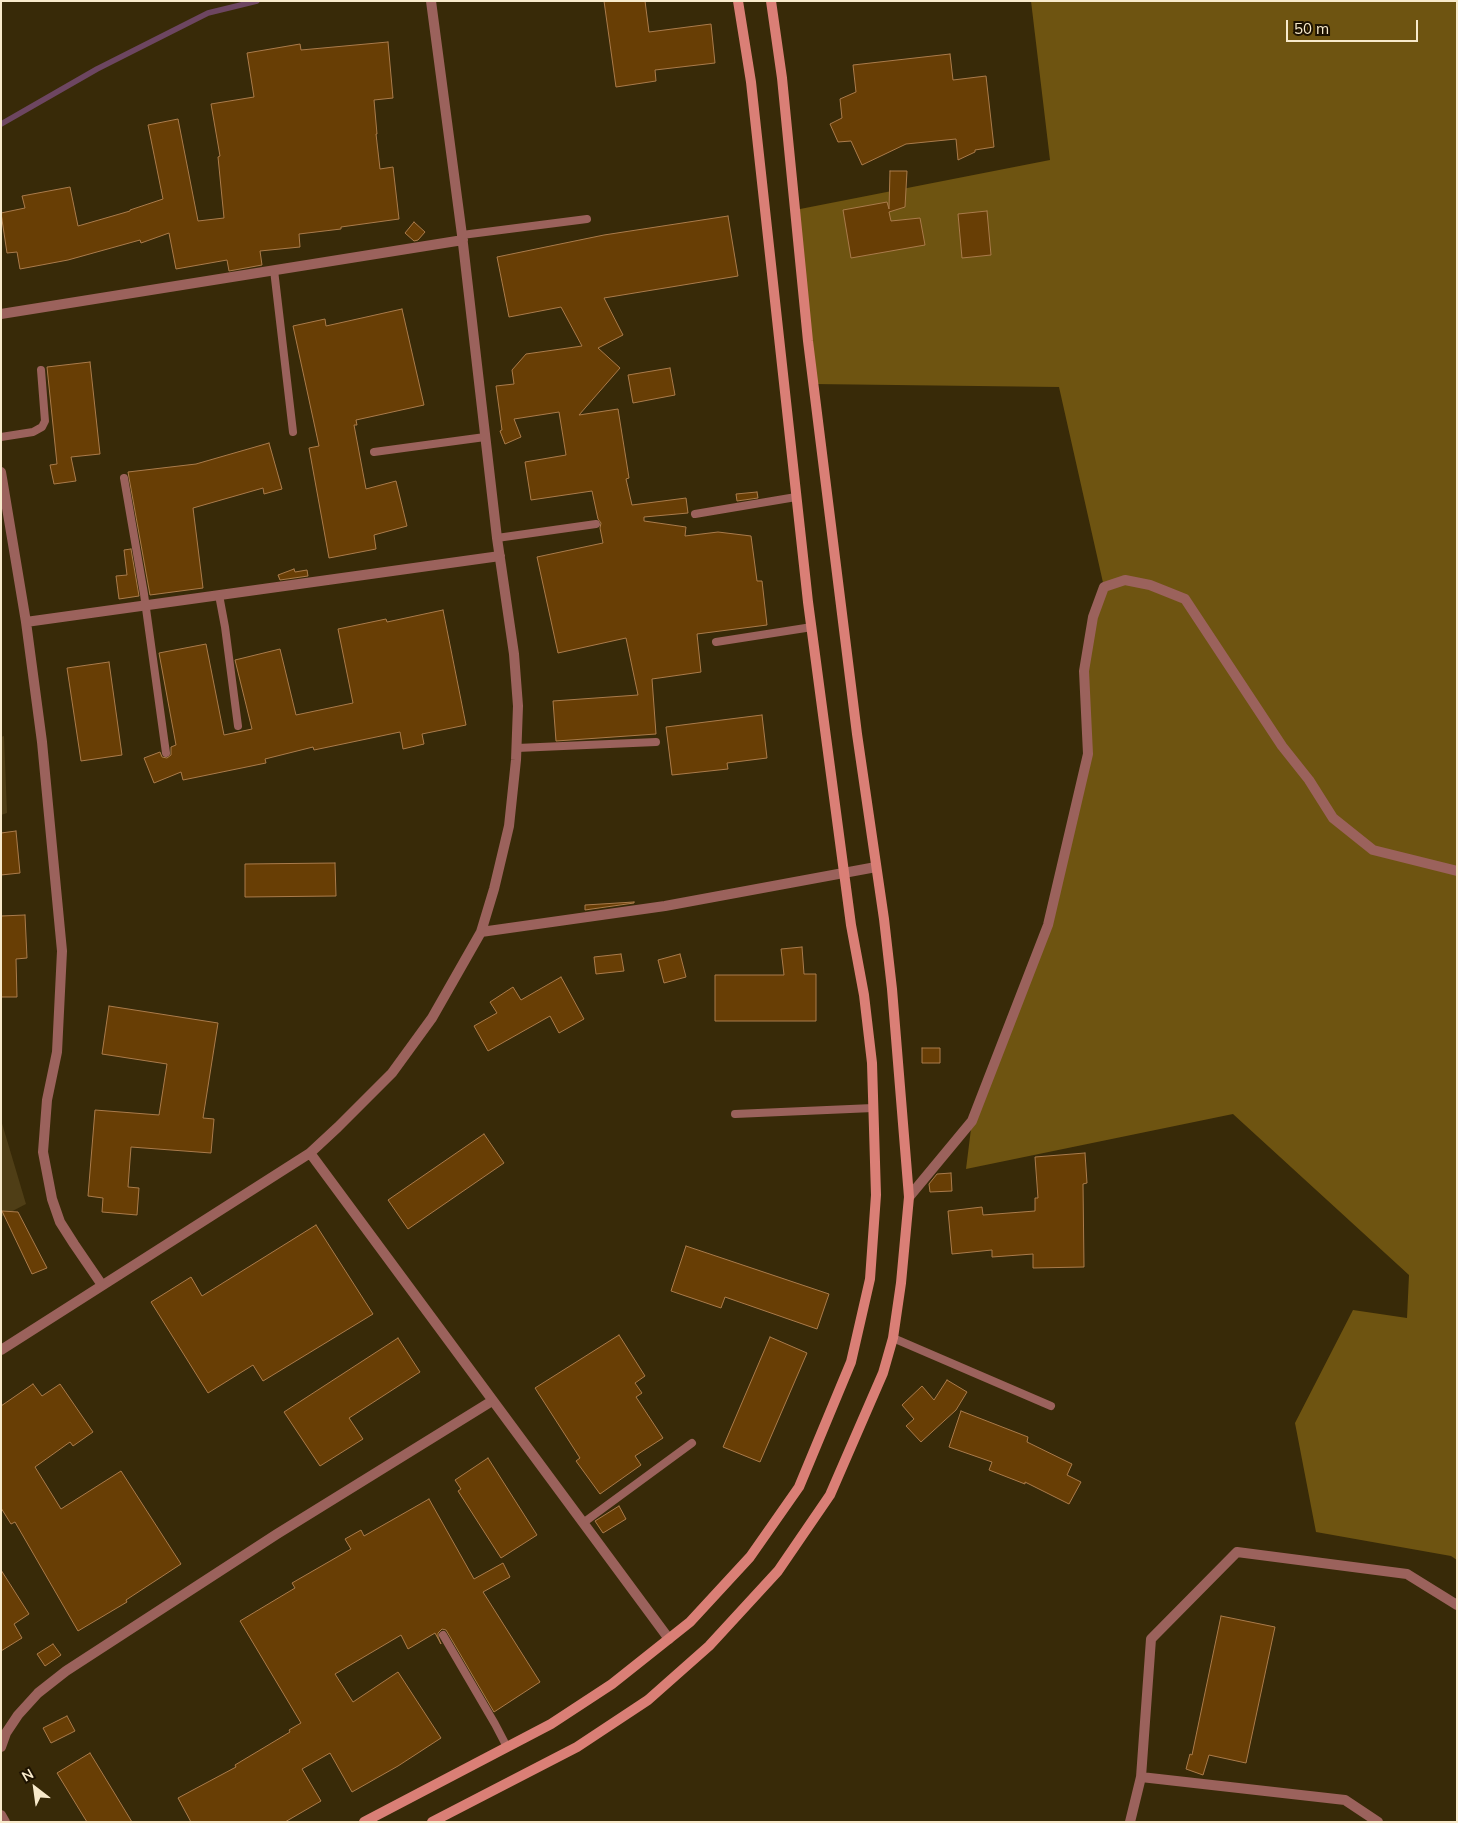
<!DOCTYPE html>
<style>
body{margin:0}
#map{position:relative;width:1458px;height:1823px;overflow:hidden;background:#382a08;font-family:Mulish,sans-serif}
canvas{display:block}
.frame{position:absolute;inset:0;border:2px solid #f8eacb;pointer-events:none}
.north{position:absolute;left:10px;top:1763px;width:50px;height:50px;-webkit-text-stroke:4px #1d1200;paint-order:stroke;rotate:330deg;font-size:14px;font-weight:700;line-height:20px;text-align:center;color:#f8eacb}
.north::after{content:'';display:block;margin:auto;width:18px;height:22px;background:#f8eacb;clip-path:polygon(50% 0,100% 100%,50% 72%,0 100%)}
.scale{position:absolute;left:1286px;top:20px;width:132px;height:22px;box-sizing:border-box;border:2px solid #f8eacb;border-top:0;padding-left:6px;font-size:15px;line-height:18px;white-space:nowrap;color:#f8eacb;-webkit-text-stroke:4px #1d1200;paint-order:stroke}
</style>
<div id="map">
<canvas width="1458" height="1823"></canvas>
<div class="frame"></div>
<div class="north">N</div>
<div class="scale">50 m</div>
</div>
<script>
const g = document.querySelector('canvas').getContext('2d');
g.lineJoin = 'round';
function fillPath(path, color) {
  g.fillStyle = color;
  g.fill(path, 'evenodd');
}
function toPath(rows) {
  const path = new Path2D();
  for (const r of rows) {
    path.moveTo(r[0], r[1]);
    for (let i = 2; i < r.length; i += 2) path.lineTo(r[i], r[i + 1]);
  }
  return path;
}
function strokePath(path, color, width, dash) {
  g.strokeStyle = color;
  g.lineWidth = width;
  g.lineCap = dash ? 'butt' : 'round';
  g.setLineDash(dash || []);
  g.stroke(path);
}
fillPath(toPath([
 [4,736,7,813,1,815,1,737],
 [1,1120,26,1204,1,1217]
]), '#4f3e16');
fillPath(toPath([
 [1031,1,1457,1,1457,1560,1451,1556,1316,1532,1295,1423,1353,1310,1407,1318,1409,1275,1233,1114,966,1169,972,1121,1048,925,1088,754,1084,671,1104,587,1059,387,813,384,795,210,1050,160]
]), '#6e5411');
strokePath(toPath([
 [1,124,97,69,208,13,257,1]
]), '#6d4661', 5.5);
const building = toPath([
 [604,1,645,1,649,32,711,24,715,63,655,70,656,81,616,87,604,1],
 [388,42,393,98,374,100,377,134,376,134,380,169,393,167,399,219,341,227,341,229,299,234,300,247,260,251,262,265,229,271,227,260,176,269,169,233,141,243,140,240,68,260,20,269,17,252,7,253,1,213,25,208,22,196,70,187,78,226,130,211,130,210,163,199,148,125,178,119,198,221,224,218,218,157,220,156,211,104,254,97,247,53,300,44,301,50,388,42],
 [950,54,953,80,986,76,994,147,975,150,975,152,958,160,956,139,906,144,862,165,851,141,838,142,830,124,842,118,840,99,856,92,853,65,950,54],
 [890,171,907,171,905,207,889,212,891,221,920,218,925,245,851,258,843,210,887,202,889,209,890,171],
 [987,211,991,255,962,258,958,214,987,211],
 [728,216,738,276,604,298,623,335,598,348,620,368,579,415,618,409,629,478,626,479,632,505,686,498,688,513,644,517,644,521,686,527,685,536,718,532,751,536,757,581,762,581,767,625,697,634,701,672,652,679,656,734,556,741,553,701,638,695,626,638,558,653,537,557,603,543,600,528,601,523,598,519,592,491,531,500,525,462,566,455,559,412,514,419,521,437,505,444,500,431,502,430,496,386,514,384,512,370,526,354,582,346,561,307,509,317,497,257,604,235,728,216],
 [414,222,425,232,418,240,414,241,405,233,414,222],
 [402,309,424,405,356,420,357,425,354,425,366,489,396,481,407,526,374,535,376,549,329,558,309,448,319,446,293,326,325,319,326,326,402,309],
 [90,362,100,454,71,457,76,481,54,484,50,465,57,464,47,367,90,362],
 [670,368,675,395,633,403,628,375,670,368],
 [269,443,282,489,264,494,263,488,193,508,203,588,150,595,128,472,196,464,269,443],
 [757,492,758,498,737,501,736,494,757,492],
 [131,549,139,596,119,599,116,576,127,575,124,550,131,549],
 [294,569,295,572,307,570,308,576,280,580,278,575,294,569],
 [443,610,466,725,422,734,424,744,403,749,400,732,314,750,313,747,265,759,266,763,183,780,181,772,154,783,144,758,160,752,162,757,167,758,171,755,171,747,176,745,159,653,206,644,224,735,252,729,235,660,280,649,296,715,353,703,338,629,386,619,387,622,443,610],
 [109,662,122,755,81,761,67,668,109,662],
 [762,715,767,758,727,763,728,769,672,775,666,727,762,715],
 [16,831,20,873,1,875,1,833,16,831],
 [335,863,336,896,245,897,245,864,335,863],
 [634,902,634,903,585,910,585,905,634,902],
 [25,915,27,958,16,959,17,997,1,997,1,916,25,915],
 [802,947,804,974,816,974,816,1021,715,1021,715,975,784,975,781,949,802,947],
 [621,954,624,971,596,974,594,957,621,954],
 [680,954,686,977,664,983,658,960,680,954],
 [561,977,584,1019,559,1033,550,1016,488,1051,474,1026,497,1013,490,1002,513,987,521,1000,561,977],
 [109,1006,218,1023,203,1118,214,1119,211,1153,131,1147,128,1187,139,1188,137,1215,102,1212,103,1198,88,1196,95,1110,159,1115,167,1064,102,1054,109,1006],
 [922,1048,940,1048,940,1063,922,1063,922,1048],
 [484,1134,504,1163,408,1229,388,1200,484,1134],
 [1085,1153,1087,1183,1083,1184,1084,1267,1033,1268,1033,1254,992,1257,992,1250,952,1254,948,1211,982,1207,983,1215,1035,1211,1035,1198,1038,1198,1035,1157,1085,1153],
 [951,1173,952,1191,930,1192,929,1184,937,1174,951,1173],
 [2,1211,18,1212,47,1268,32,1274,2,1211],
 [316,1225,373,1314,263,1381,253,1365,208,1393,151,1302,191,1277,202,1296,316,1225],
 [686,1246,829,1294,817,1329,725,1297,721,1308,671,1291,686,1246],
 [619,1335,645,1376,635,1383,642,1393,636,1397,663,1438,635,1456,641,1465,600,1494,576,1461,580,1458,535,1388,619,1335],
 [770,1337,807,1353,760,1462,723,1447,770,1337],
 [398,1338,420,1372,349,1418,363,1439,320,1466,284,1412,398,1338],
 [947,1380,967,1392,956,1410,921,1442,906,1426,914,1419,902,1405,922,1386,934,1400,947,1380],
 [33,1384,42,1396,60,1384,93,1432,73,1446,70,1442,35,1467,61,1509,121,1471,181,1564,126,1600,127,1602,78,1631,15,1522,11,1524,1,1508,1,1406,33,1384],
 [961,1411,1028,1437,1027,1442,1072,1464,1067,1475,1081,1482,1069,1504,1025,1482,1025,1484,989,1470,992,1462,949,1447,961,1411],
 [488,1458,537,1535,501,1558,458,1491,461,1489,455,1480,488,1458],
 [429,1499,474,1579,503,1563,510,1577,483,1592,540,1682,494,1712,446,1630,442,1629,438,1633,438,1637,441,1644,435,1633,408,1649,401,1635,335,1674,353,1702,398,1672,441,1738,398,1766,352,1792,330,1753,302,1769,321,1801,285,1822,191,1822,178,1798,236,1767,235,1765,290,1732,289,1730,301,1723,240,1621,295,1588,292,1583,351,1549,345,1539,361,1530,364,1536,429,1499],
 [619,1506,626,1519,603,1533,595,1521,619,1506],
 [1,1570,29,1614,14,1624,22,1638,1,1651,1,1570],
 [1221,1616,1275,1627,1246,1763,1209,1755,1203,1775,1186,1769,1190,1754,1192,1755,1221,1616],
 [53,1644,61,1655,45,1666,37,1654,53,1644],
 [67,1716,75,1731,51,1743,43,1728,67,1716],
 [90,1753,132,1822,87,1822,57,1773,90,1753]
]);
fillPath(building, '#683e05');
strokePath(building, '#aa7b4b', 1);
strokePath(toPath([
 [462,235,587,219],
 [274,270,293,432],
 [1,437,33,432,42,427,45,421,41,370],
 [374,452,485,437],
 [124,478,144,594,166,753],
 [695,514,796,497],
 [497,538,596,524],
 [219,595,225,627,238,726],
 [716,642,812,627],
 [517,748,656,742],
 [735,1114,873,1108],
 [893,1338,1051,1406],
 [583,1523,692,1443],
 [443,1635,495,1724,507,1747]
]), '#9b625c', 8);
strokePath(toPath([
 [1,314,463,240],
 [1,472,26,622,42,742,62,951,57,1052,47,1100,43,1152,52,1199,60,1222,74,1244,102,1285],
 [26,622,500,556],
 [481,932,665,906,876,867],
 [310,1153,669,1639],
 [909,1197,972,1121,1048,925,1088,754,1084,671,1093,617,1104,587,1125,580,1150,585,1185,599,1282,746,1309,780,1333,818,1373,850,1457,871],
 [1,1350,310,1153,338,1127,392,1073,432,1018,481,932,494,889,509,826,516,760,518,706,514,654,497,538,462,235,431,1],
 [1,1747,6,1733,18,1715,38,1693,66,1671,277,1534,492,1401],
 [1141,1777,1345,1800,1378,1822],
 [1,1815,5,1822],
 [1130,1822,1141,1777,1151,1639,1237,1552,1407,1574,1457,1605]
]), '#9b625c', 10);
strokePath(toPath([
 [364,1822,551,1724,612,1684,690,1622,750,1557,799,1487,851,1362,870,1279,876,1195,872,1063,864,995,851,925,808,602,751,82,738,1],
 [432,1822,577,1747,648,1700,709,1646,778,1571,830,1495,883,1373,893,1338,901,1283,909,1197,892,989,884,919,857,734,808,341,782,78,771,1]
]), '#da7f76', 10);
</script>
